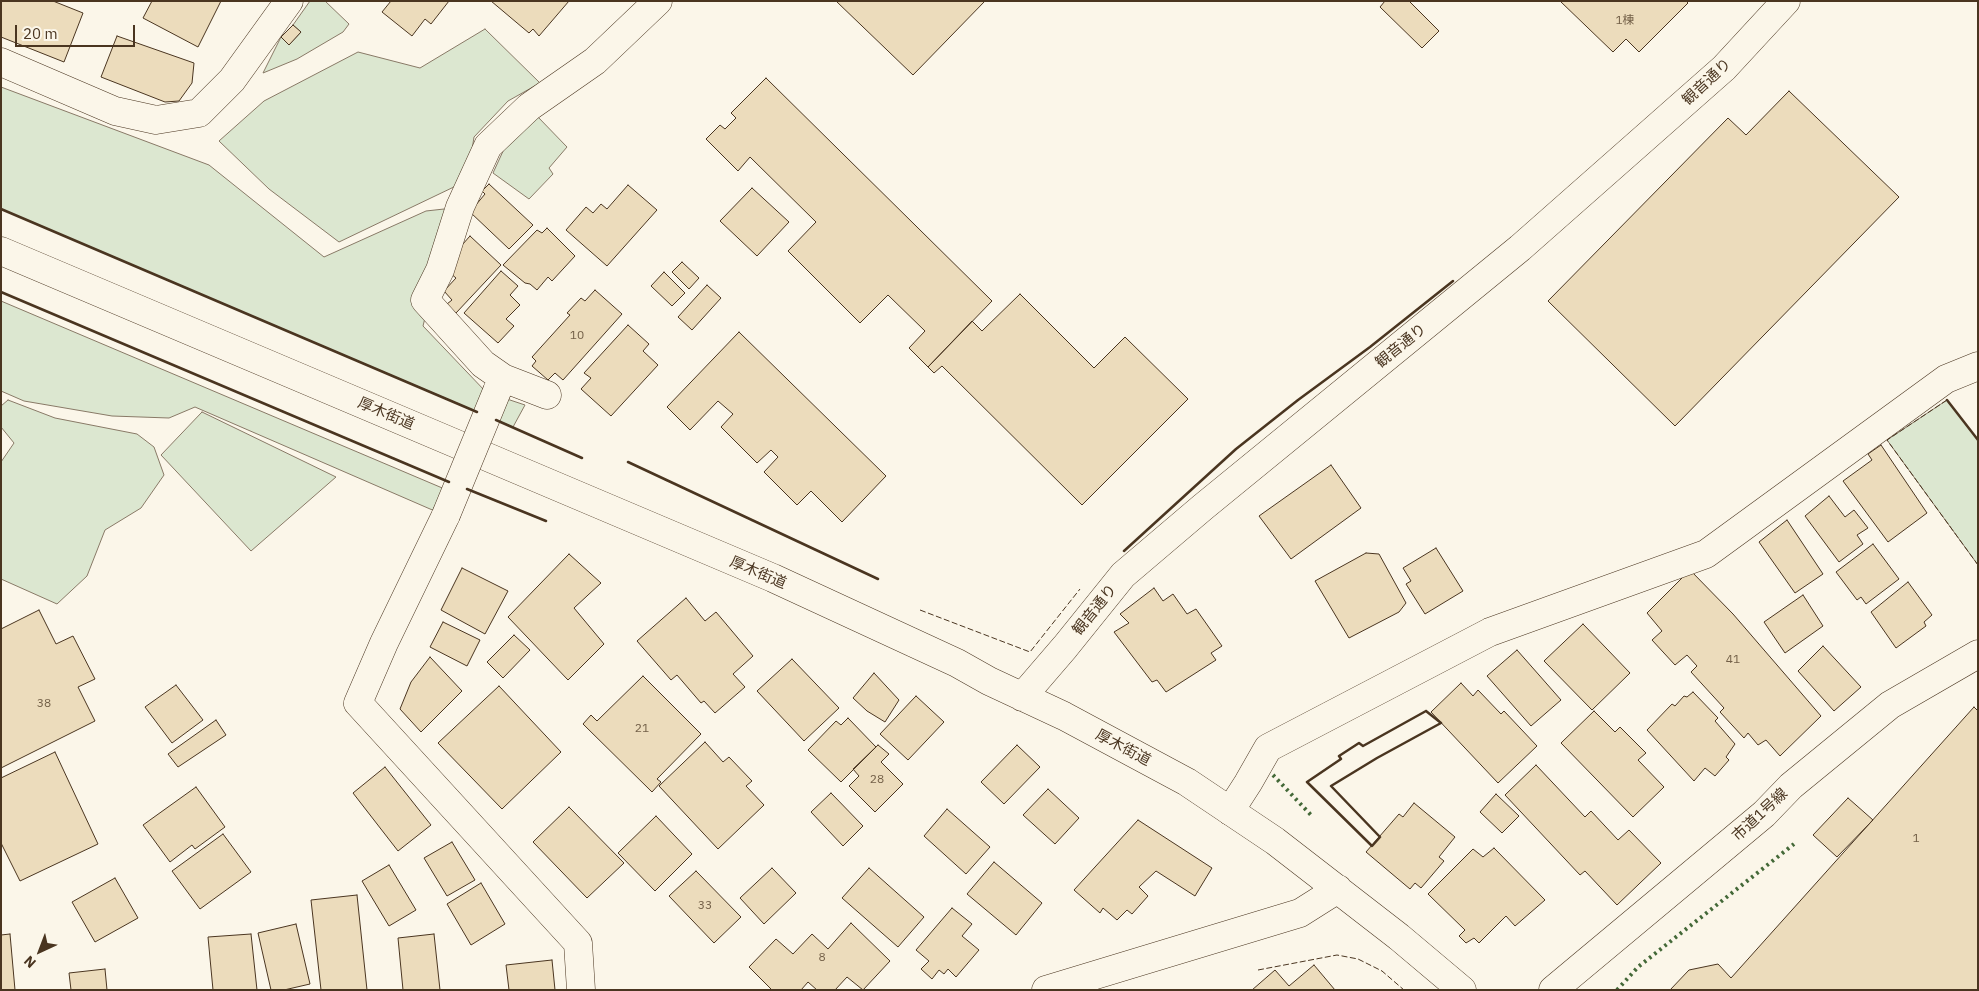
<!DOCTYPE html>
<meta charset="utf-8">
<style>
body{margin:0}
#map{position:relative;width:1979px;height:991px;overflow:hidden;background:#fbf6e9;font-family:"IBM Plex Sans",sans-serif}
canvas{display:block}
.frame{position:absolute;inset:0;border:2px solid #4a3520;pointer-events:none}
.north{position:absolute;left:15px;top:926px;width:50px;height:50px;-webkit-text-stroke:4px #fbf6e9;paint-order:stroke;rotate:223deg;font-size:14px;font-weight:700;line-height:20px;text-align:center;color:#4a3520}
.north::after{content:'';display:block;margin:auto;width:18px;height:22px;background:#4a3520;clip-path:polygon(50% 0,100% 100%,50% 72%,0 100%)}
.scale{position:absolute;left:15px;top:25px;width:120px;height:22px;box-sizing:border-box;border:2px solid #4a3520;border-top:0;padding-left:6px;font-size:15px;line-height:18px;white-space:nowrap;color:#4a3520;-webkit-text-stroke:4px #fbf6e9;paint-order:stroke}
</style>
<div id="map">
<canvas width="1979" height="991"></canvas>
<div class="frame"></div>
<div class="north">N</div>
<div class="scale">20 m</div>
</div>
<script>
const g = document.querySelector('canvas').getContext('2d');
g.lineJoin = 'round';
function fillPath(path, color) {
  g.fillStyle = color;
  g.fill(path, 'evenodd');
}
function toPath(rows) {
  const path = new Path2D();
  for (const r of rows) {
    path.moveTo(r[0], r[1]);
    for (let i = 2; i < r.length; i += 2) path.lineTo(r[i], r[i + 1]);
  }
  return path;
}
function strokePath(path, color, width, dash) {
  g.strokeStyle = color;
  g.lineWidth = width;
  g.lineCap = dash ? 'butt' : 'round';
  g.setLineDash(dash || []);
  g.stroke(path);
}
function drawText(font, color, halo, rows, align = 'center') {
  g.font = font + ' "IBM Plex Sans","Noto Sans JP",sans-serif';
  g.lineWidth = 4;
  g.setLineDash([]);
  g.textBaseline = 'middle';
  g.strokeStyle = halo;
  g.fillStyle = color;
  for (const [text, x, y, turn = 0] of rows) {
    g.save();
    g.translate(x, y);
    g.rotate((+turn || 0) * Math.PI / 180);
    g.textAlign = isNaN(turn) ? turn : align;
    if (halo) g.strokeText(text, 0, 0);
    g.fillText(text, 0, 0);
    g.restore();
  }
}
const green = toPath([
 [310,1,325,1,349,24,343,32,297,59,263,73,281,37,289,45,301,32,293,25,310,1],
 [485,29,540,83,508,101,474,137,472,150,458,185,339,242,269,189,219,141,264,101,358,52,420,68,485,29],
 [1,87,209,165,324,257,426,211,444,209,449,220,423,326,486,392,525,405,513,427,1,209,1,87],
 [537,116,567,147,549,168,553,174,529,199,493,173,504,149,537,116],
 [1,301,447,490,437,512,195,407,169,418,112,416,24,401,1,391,1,301],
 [8,400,55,418,137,434,154,447,164,475,141,508,105,530,87,576,57,604,1,579,1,462,14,443,1,427,1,406,8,400],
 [1947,400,1978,440,1978,565,1887,440,1947,400],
 [202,412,336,477,251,551,161,455,202,412]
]);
fillPath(green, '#dce7d0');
strokePath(green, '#887966', 1);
const building = toPath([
 [1,1,53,1,83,13,64,62,1,37,1,1],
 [152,1,221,1,198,47,143,18,152,1],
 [391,1,449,1,431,24,425,19,412,36,382,12,391,1],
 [491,1,569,1,539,36,533,29,529,33,491,1],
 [836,1,985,1,913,75,836,1],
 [1385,1,1409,1,1439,31,1422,48,1380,7,1385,1],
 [1560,1,1686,1,1688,3,1639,52,1626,39,1613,52,1560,1],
 [293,25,301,32,289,45,281,37,293,25],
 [117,36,194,63,192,83,179,101,165,102,101,77,117,36],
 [766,78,992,301,928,367,909,348,925,331,888,295,860,323,788,251,816,222,750,157,738,171,706,139,720,125,725,129,736,118,731,113,766,78],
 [1789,91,1899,197,1675,426,1548,301,1728,118,1746,135,1789,91],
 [489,184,533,225,509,249,470,212,485,194,482,191,489,184],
 [628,185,657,210,607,266,566,230,586,207,593,213,601,204,607,209,628,185],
 [752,188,789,222,757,256,720,221,752,188],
 [547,228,575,256,552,281,548,277,537,290,530,284,525,283,503,265,537,230,542,233,547,228],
 [470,236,501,265,456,313,447,304,452,300,444,291,456,278,445,269,455,253,470,236],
 [682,262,699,278,689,289,672,272,682,262],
 [501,271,518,286,510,295,520,305,506,319,514,326,498,343,464,313,501,271],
 [664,272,685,293,672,306,651,286,664,272],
 [707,285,721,298,692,330,678,317,707,285],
 [595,290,622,314,563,380,555,373,548,380,532,366,536,361,532,357,570,315,567,313,581,298,585,301,595,290],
 [1020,294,1094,368,1125,337,1188,399,1082,505,942,366,934,373,928,367,972,321,982,331,1020,294],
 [628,325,649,344,643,351,658,365,611,416,581,389,591,378,584,373,628,325],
 [739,332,886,476,842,522,811,491,797,505,764,472,778,457,771,450,757,463,721,427,733,414,718,401,690,430,667,407,739,332],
 [1881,445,1927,513,1888,542,1843,481,1872,460,1868,454,1881,445],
 [1331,465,1361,508,1291,559,1259,516,1331,465],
 [1829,496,1845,517,1854,510,1868,528,1857,535,1863,544,1839,562,1805,516,1829,496],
 [1787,520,1823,574,1795,593,1759,542,1787,520],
 [1873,544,1899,579,1866,604,1861,597,1857,600,1836,572,1873,544],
 [1436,548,1463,591,1425,614,1406,584,1411,581,1403,568,1436,548],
 [1366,553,1379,554,1406,603,1399,612,1349,638,1315,581,1366,553],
 [569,554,601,583,574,608,604,644,568,680,508,617,569,554],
 [462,568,508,591,485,634,441,610,462,568],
 [1690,570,1733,614,1821,716,1780,756,1766,740,1758,745,1748,733,1744,738,1720,712,1724,708,1691,672,1697,666,1687,655,1675,665,1652,640,1662,631,1647,613,1690,570],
 [1908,582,1932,615,1924,622,1926,626,1896,648,1871,612,1908,582],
 [1154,588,1163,601,1173,594,1187,614,1196,609,1222,646,1211,653,1216,660,1166,692,1157,680,1152,682,1114,632,1129,623,1120,614,1154,588],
 [1803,595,1823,626,1785,653,1764,622,1803,595],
 [686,598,705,621,716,612,753,656,733,674,745,687,715,713,704,701,701,703,677,675,671,680,637,641,686,598],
 [39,610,56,644,73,636,95,679,78,687,95,721,1,768,1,629,39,610],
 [443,622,480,640,467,666,430,647,443,622],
 [1583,624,1630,673,1592,710,1544,661,1583,624],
 [514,635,530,650,503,678,487,662,514,635],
 [1823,646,1861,687,1834,711,1798,671,1823,646],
 [1517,650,1561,700,1531,726,1487,676,1517,650],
 [430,657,462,691,421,732,400,709,411,682,430,657],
 [792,659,839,708,804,741,757,691,792,659],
 [874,673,899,700,885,722,867,711,853,698,874,673],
 [643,676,701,734,657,779,661,782,652,792,583,724,591,715,597,721,643,676],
 [1461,683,1473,696,1478,690,1501,714,1504,711,1537,746,1498,783,1431,712,1461,683],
 [176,685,203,720,172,743,145,707,176,685],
 [499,686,561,752,502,809,438,743,499,686],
 [1693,692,1718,718,1715,721,1735,744,1726,757,1729,760,1715,776,1705,768,1694,781,1647,730,1672,704,1675,706,1684,696,1687,697,1693,692],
 [916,696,944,722,908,760,880,734,916,696],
 [1974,707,1978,711,1978,990,1670,990,1689,970,1718,964,1731,978,1974,707],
 [1594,711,1615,732,1620,727,1646,753,1638,760,1664,787,1633,817,1561,743,1594,711],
 [848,718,876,747,841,782,808,750,836,721,841,725,848,718],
 [216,720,226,735,178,767,168,754,216,720],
 [705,742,723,762,729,757,752,781,746,786,764,805,718,849,659,786,705,742],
 [878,745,889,754,881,762,903,784,875,812,849,786,859,776,853,769,878,745],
 [1017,745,1040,767,1004,804,981,782,1017,745],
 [55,752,98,844,20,881,1,843,1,778,55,752],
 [1536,765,1585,817,1591,811,1618,840,1629,830,1661,863,1617,905,1585,871,1580,875,1505,795,1536,765],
 [385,767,431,825,398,851,353,793,385,767],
 [196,787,225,827,195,849,192,845,170,862,143,825,196,787],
 [1048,789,1079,818,1055,844,1023,815,1048,789],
 [831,793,863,826,843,846,811,812,831,793],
 [1496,794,1519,816,1502,833,1480,812,1496,794],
 [1848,798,1873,820,1837,857,1813,835,1848,798],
 [1414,803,1455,837,1439,857,1444,861,1421,888,1415,883,1410,889,1366,852,1399,814,1403,817,1414,803],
 [569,807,624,863,587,898,533,842,569,807],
 [947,809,990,847,966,874,924,836,947,809],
 [656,816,692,854,655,891,618,853,656,816],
 [1138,820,1212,868,1195,896,1156,871,1139,887,1148,896,1132,914,1127,910,1117,920,1103,908,1100,913,1074,890,1138,820],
 [223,834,251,872,200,909,172,871,223,834],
 [452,842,475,880,447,896,424,858,452,842],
 [1494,848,1545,900,1515,926,1506,916,1479,943,1474,938,1466,943,1459,936,1465,930,1428,894,1473,849,1483,857,1494,848],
 [994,862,1042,903,1016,935,967,894,994,862],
 [389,865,416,910,389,926,362,881,389,865],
 [772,868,796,893,764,924,740,898,772,868],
 [869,868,924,917,898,947,842,898,869,868],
 [696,871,741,917,714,943,669,896,696,871],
 [115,878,138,918,95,942,72,902,115,878],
 [481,883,505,924,471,945,447,904,481,883],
 [357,895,367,990,321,990,311,900,357,895],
 [952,908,972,924,962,936,979,950,956,977,948,969,944,974,939,970,932,979,921,969,929,961,916,950,952,908],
 [851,923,890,961,863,990,847,977,835,990,817,990,808,982,801,990,772,990,749,967,776,939,793,954,812,934,828,949,851,923],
 [296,924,310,984,284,990,271,990,258,933,296,924],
 [10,934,15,990,1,990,1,935,10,934],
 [251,934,257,990,213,990,208,937,251,934],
 [434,934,440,990,403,990,398,938,434,934],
 [552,960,555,990,509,990,506,965,552,960],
 [1314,965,1335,990,1252,990,1275,970,1289,986,1314,965],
 [105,969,107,990,71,990,69,973,105,969]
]);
fillPath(building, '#ecdcbc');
strokePath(building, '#4a3520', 1);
const minor = toPath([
 [1,62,115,111,156,120,199,113,232,80,289,1],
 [503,378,547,395],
 [497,391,503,378,483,364,425,300,440,270,460,207,488,146,529,107,595,61,658,1],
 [446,515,384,643,358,703,578,943,581,990],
 [1230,811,1248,783,1268,748,1490,632,1706,554,1946,379,1978,366],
 [1553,990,1764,814,1791,786,1890,705,1978,654]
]);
const major = toPath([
 [1,251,773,578,957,663,989,681,1064,716,1187,782,1275,841,1399,937,1462,990],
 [1022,697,1065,647,1123,575,1203,507,1520,248,1724,68,1786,1],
 [1046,990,1300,913,1338,889]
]);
strokePath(minor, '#4a3520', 29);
strokePath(major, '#4a3520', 29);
strokePath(minor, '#fbf6e9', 28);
strokePath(major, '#fbf6e9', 28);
const minorBridge = toPath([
 [446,515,497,391]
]);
strokePath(minorBridge, '#4a3520', 29, []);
strokePath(minorBridge, '#fbf6e9', 28);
strokePath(toPath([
 [1273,775,1311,815],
 [1617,990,1638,967,1794,844]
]), '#436837', 4, [2.5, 4]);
strokePath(toPath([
 [1947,400,1887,440,1978,565],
 [920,610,1030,652,1080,589],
 [1258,970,1337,955,1358,959,1382,971,1404,990]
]), '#4a3520', 1, [6, 2.5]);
strokePath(toPath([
 [1,209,477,412],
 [1,292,449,482],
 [1947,400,1978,440],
 [496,420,582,458],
 [628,462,878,579],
 [467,489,546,521],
 [1124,551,1236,449,1298,400,1370,347,1453,281],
 [1426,711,1441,723,1377,758,1331,786,1380,837,1372,846,1307,782,1341,759,1339,756,1359,743,1363,746,1426,711]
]), '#4a3520', 2.5);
drawText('12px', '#725f47', null, [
 ["1棟",1625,21],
 ["10",577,336],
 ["41",1733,660],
 ["38",44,704],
 ["21",642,729],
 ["28",877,780],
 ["1",1916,839],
 ["33",705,906],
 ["8",822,958]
]);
drawText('15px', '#4a3520', '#fbf6e9', [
 ["観音通り",1707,82,-43],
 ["観音通り",1401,346,-39],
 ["厚木街道",386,414,23],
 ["厚木街道",758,573,23],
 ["観音通り",1095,610,-51],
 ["厚木街道",1123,748,28],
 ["市道1号線",1760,815,-43]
]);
</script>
